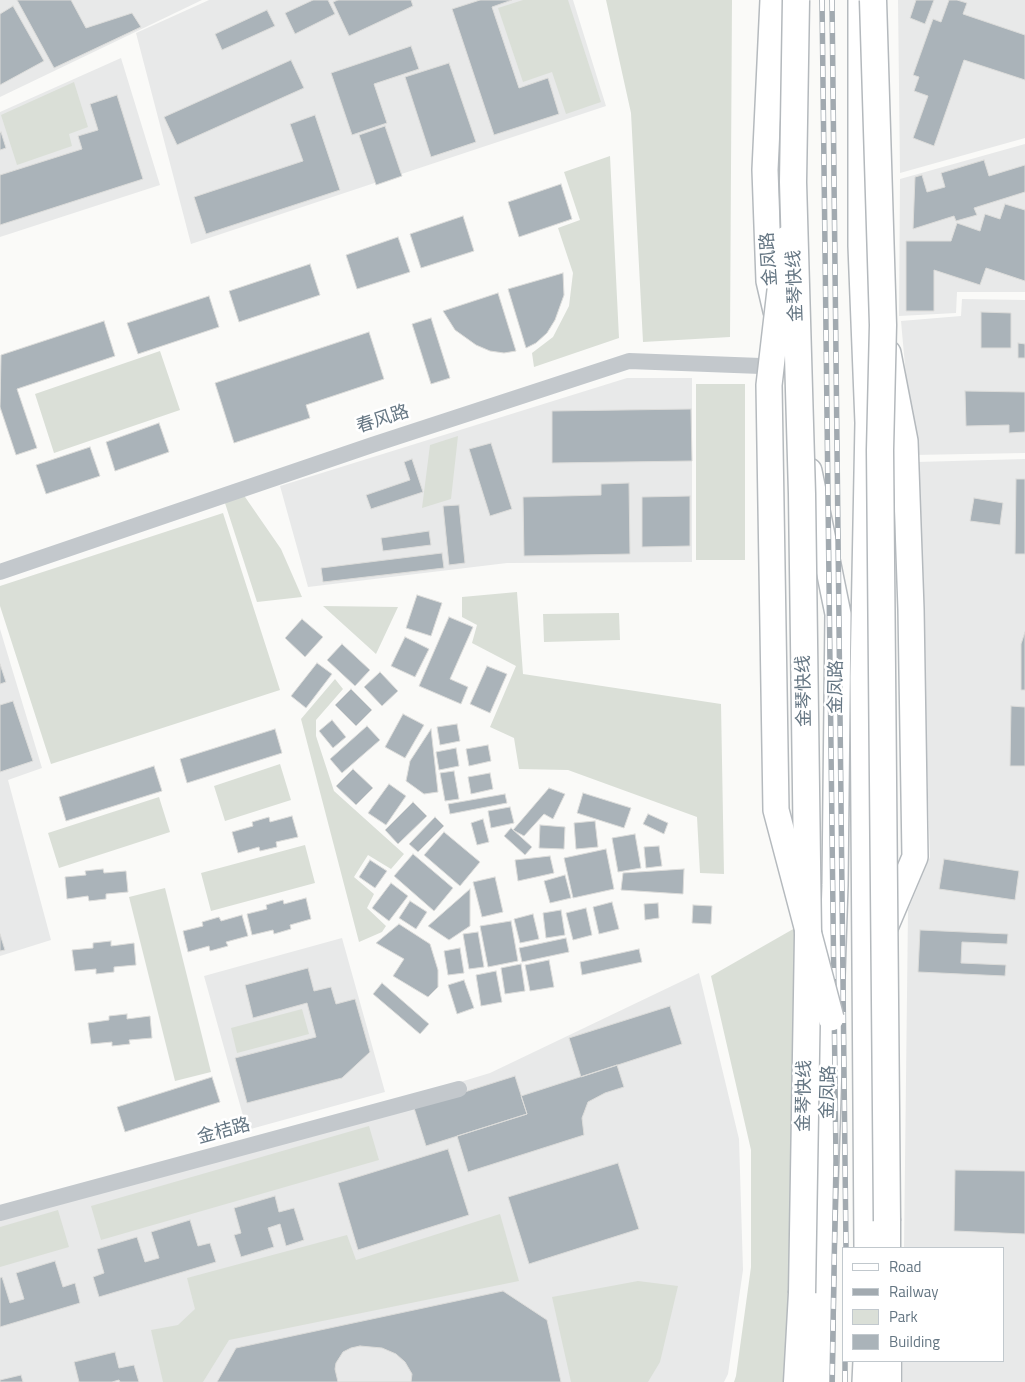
<!DOCTYPE html>
<meta charset="utf-8">
<style>
body{margin:0}
#map{position:relative;width:1025px;height:1382px;overflow:hidden;background:#fafaf8;font-family:"Titillium Web",sans-serif}
canvas{display:block}
.legend{position:absolute;left:842px;top:1247px;width:162px;height:115px;box-sizing:border-box;background:#fff;border:1px solid #c1c8cd;margin:0;padding:6px 9px;list-style:none;font-size:15px;color:#657683}
.legend li{display:flex;align-items:center;gap:10px;height:25px}
.legend b{width:25px;border:1px solid #c1c8cd}
</style>
<div id="map">
<canvas width="1025" height="1382"></canvas>
<ul class="legend">
<li><b style="height:6px;background:#fff"></b>Road</li>
<li><b style="height:6px;background:#a2aab0"></b>Railway</li>
<li><b style="height:14px;background:#dadfd7"></b>Park</li>
<li><b style="height:14px;background:#aab3b9"></b>Building</li>
</ul>
</div>
<script>
const g = document.querySelector('canvas').getContext('2d');
g.lineJoin = 'round';
function fillPath(path, color) {
  g.fillStyle = color;
  g.fill(path, 'evenodd');
}
function toPath(rows) {
  const path = new Path2D();
  for (const r of rows) {
    path.moveTo(r[0], r[1]);
    for (let i = 2; i < r.length; i += 2) path.lineTo(r[i], r[i + 1]);
  }
  return path;
}
function strokePath(path, color, width, dash) {
  g.strokeStyle = color;
  g.lineWidth = width;
  g.lineCap = dash ? 'butt' : 'round';
  g.setLineDash(dash || []);
  g.stroke(path);
}
function drawText(font, color, halo, rows, align = 'center') {
  g.font = font + ' "Titillium Web","Noto Sans SC",sans-serif';
  g.lineWidth = 5;
  g.setLineDash([]);
  g.textBaseline = 'middle';
  g.strokeStyle = halo;
  g.fillStyle = color;
  for (const [text, x, y, turn = 0] of rows) {
    g.save();
    g.translate(x, y);
    g.rotate((+turn || 0) * Math.PI / 180);
    g.textAlign = isNaN(turn) ? turn : align;
    if (halo) g.strokeText(text, 0, 0);
    g.fillText(text, 0, 0);
    g.restore();
  }
}
fillPath(toPath([
 [0,0,202,0,0,97],
 [209,0,573,0,606,106,191,244,136,33],
 [898,0,1025,0,1025,138,900,173],
 [121,58,160,185,0,237,0,112],
 [1025,144,1025,292,957,292,956,313,899,316,900,179],
 [962,299,1025,300,1025,453,913,455,901,321,961,316],
 [627,378,692,378,692,562,507,563,308,587,280,486],
 [1025,459,1025,1382,903,1382,903,1361,1004,1361,1004,1248,904,1248,908,910,930,857,917,462],
 [0,629,42,768,8,780,51,940,0,956],
 [342,938,385,1092,247,1130,204,976],
 [699,973,739,1139,743,1270,728,1374,724,1382,0,1382,0,1221,490,1073]
]), '#e8e9e9');
fillPath(toPath([
 [523,0,568,0,601,102,566,114,552,72,523,82,498,8],
 [606,0,732,0,730,337,643,342,631,113],
 [74,82,88,127,69,134,72,146,17,165,1,115],
 [610,156,619,338,534,367,532,353,553,337,569,306,573,273,558,228,580,220,564,172],
 [160,351,180,410,54,453,35,394],
 [696,384,745,384,745,560,696,560],
 [458,436,451,499,422,508,430,445],
 [243,494,281,549,302,597,257,602,224,500],
 [223,513,280,690,51,764,0,606,0,586],
 [517,592,523,674,721,704,724,874,700,873,697,817,568,770,519,769,514,738,490,727,516,666,472,643,477,625,462,617,462,597],
 [323,606,398,607,376,654],
 [619,613,620,640,544,642,543,614],
 [335,679,343,689,316,720,316,736,334,791,404,854,391,869,368,855,354,877,374,894,367,908,386,926,382,932,359,942,301,719],
 [280,764,291,800,225,821,214,786],
 [159,797,170,832,59,868,48,833],
 [305,845,315,883,211,911,201,873],
 [165,888,211,1072,175,1081,129,897],
 [795,928,789,1382,734,1382,736,1376,751,1267,751,1150,711,976],
 [302,1009,309,1034,237,1053,231,1028],
 [369,1126,379,1160,101,1240,91,1206],
 [58,1210,69,1247,0,1267,0,1227],
 [500,1214,519,1281,229,1340,203,1382,163,1382,151,1330,178,1325,195,1309,187,1278,347,1235,356,1260],
 [638,1281,678,1286,660,1362,648,1382,571,1382,552,1297]
]), '#dadfd7');
const building = toPath([
 [17,0,71,0,86,28,132,13,141,27,54,68,17,0],
 [313,0,328,0,335,14,295,34,285,13,313,0],
 [338,0,411,0,413,6,349,36,333,2,338,0],
 [480,0,512,0,492,7,519,88,548,78,559,114,494,135,452,9,480,0],
 [916,0,934,0,925,24,910,18,916,0],
 [949,0,957,0,967,3,963,14,1025,35,1025,80,964,60,934,146,913,138,928,96,914,91,919,77,913,75,933,19,941,22,949,0],
 [13,6,44,61,0,85,0,14,13,6],
 [267,10,275,26,222,50,215,34,267,10],
 [411,46,419,69,374,84,387,123,352,135,331,73,411,46],
 [291,60,304,88,177,145,164,117,291,60],
 [449,63,476,142,431,157,405,77,449,63],
 [117,95,143,179,0,225,0,175,82,149,78,136,98,130,90,104,117,95],
 [315,115,340,190,206,234,194,197,303,161,290,124,315,115],
 [385,126,402,176,376,185,359,135,385,126],
 [1,132,6,148,0,150,0,133,1,132],
 [984,160,989,176,1025,165,1025,192,974,208,977,215,956,221,954,216,913,229,915,177,922,175,927,192,945,187,941,173,984,160],
 [561,184,572,219,519,237,508,202,561,184],
 [1005,204,1025,210,1025,281,986,268,980,285,934,270,934,311,906,311,906,241,951,241,957,223,980,231,985,214,1000,219,1005,204],
 [463,216,474,251,421,268,410,234,463,216],
 [398,237,410,272,357,289,346,255,398,237],
 [310,264,320,295,239,322,229,291,310,264],
 [563,273,564,295,555,320,547,333,536,343,526,348,508,289,563,273],
 [498,293,516,351,504,353,490,351,476,345,455,330,443,311,498,293],
 [209,296,219,327,138,354,127,323,209,296],
 [981,312,1011,313,1011,348,981,348,981,312],
 [431,318,450,378,431,384,412,324,431,318],
 [104,321,115,356,17,389,37,448,16,455,0,407,1,355,104,321],
 [369,332,384,379,306,405,310,418,234,443,215,383,369,332],
 [1018,343,1025,344,1025,358,1018,358,1018,343],
 [965,391,1025,392,1025,432,1009,433,1009,425,966,426,965,391],
 [691,409,692,461,552,463,552,411,691,409],
 [159,423,169,452,115,471,106,442,159,423],
 [491,443,512,509,490,516,469,449,491,443],
 [90,447,100,476,46,494,36,465,90,447],
 [412,459,423,492,371,509,366,495,410,480,404,462,412,459],
 [1016,479,1025,479,1025,554,1015,554,1016,479],
 [629,483,630,554,524,556,523,497,601,495,601,484,629,483],
 [690,496,690,546,642,547,642,497,690,496],
 [974,498,1003,503,1000,525,970,521,974,498],
 [459,505,465,563,449,565,443,506,459,505],
 [429,531,431,545,383,551,381,538,429,531],
 [442,553,444,568,323,582,321,568,442,553],
 [417,595,442,603,431,636,406,628,417,595],
 [449,617,473,627,450,679,468,687,461,704,419,686,449,617],
 [302,619,323,637,305,657,285,638,302,619],
 [1025,632,1025,690,1021,690,1021,644,1025,632],
 [405,637,429,649,415,677,391,666,405,637],
 [342,644,370,670,355,686,327,660,342,644],
 [317,663,332,674,306,708,291,696,317,663],
 [0,664,6,682,0,684,0,664],
 [487,666,507,674,490,713,470,704,487,666],
 [380,672,398,691,382,706,364,687,380,672],
 [351,689,372,710,356,726,335,705,351,689],
 [13,701,33,761,0,772,0,705,13,701],
 [1011,706,1025,707,1025,766,1010,766,1011,706],
 [403,714,424,725,405,758,385,747,403,714],
 [332,720,346,737,333,748,319,731,332,720],
 [457,724,460,741,440,745,437,727,457,724],
 [367,726,380,740,342,773,330,759,367,726],
 [275,729,282,753,187,783,180,759,275,729],
 [431,729,438,792,424,794,406,781,410,761,431,729],
 [488,745,491,761,469,766,466,749,488,745],
 [456,748,459,766,439,770,436,752,456,748],
 [154,766,162,791,66,821,59,797,154,766],
 [353,769,373,788,356,805,336,786,353,769],
 [454,771,459,799,445,801,440,773,454,771],
 [490,773,493,789,471,794,468,777,490,773],
 [389,784,406,796,386,825,368,813,389,784],
 [549,788,565,794,553,819,544,814,524,836,513,830,549,788],
 [583,793,631,808,624,828,577,813,583,793],
 [505,794,507,803,450,814,448,804,505,794],
 [413,802,427,816,398,844,385,830,413,802],
 [510,807,514,823,491,828,488,811,510,807],
 [648,814,668,823,664,834,643,824,648,814],
 [292,816,298,837,276,842,277,847,260,851,259,847,238,853,232,832,253,826,252,822,269,817,270,822,292,816],
 [435,817,444,826,418,852,409,844,435,817],
 [483,819,489,842,477,845,471,823,483,819],
 [595,821,598,847,576,849,574,823,595,821],
 [540,825,565,827,564,849,539,848,540,825],
 [511,828,532,847,525,855,504,836,511,828],
 [444,832,480,862,460,886,424,855,444,832],
 [635,834,641,868,618,872,612,838,635,834],
 [659,846,662,866,646,868,644,847,659,846],
 [606,849,614,889,573,898,564,858,606,849],
 [413,854,453,888,434,911,394,876,413,854],
 [550,856,554,873,518,881,515,860,550,856],
 [944,859,1019,871,1015,900,939,889,944,859],
 [370,860,387,871,375,888,359,877,370,860],
 [103,869,104,873,126,871,128,892,106,894,106,899,89,901,88,896,67,899,65,877,86,875,85,871,103,869],
 [684,869,683,894,621,890,623,873,684,869],
 [565,875,571,898,550,903,544,881,565,875],
 [495,877,503,912,482,917,473,882,495,877],
 [391,883,408,896,389,921,372,908,391,883],
 [470,889,470,926,449,940,428,926,470,889],
 [306,898,311,919,290,925,291,929,274,934,273,930,252,935,247,914,267,909,266,905,283,900,284,904,306,898],
 [410,901,427,912,416,929,399,918,410,901],
 [612,902,619,929,599,934,593,907,612,902],
 [658,903,659,918,645,920,644,904,658,903],
 [693,905,712,906,711,924,692,923,693,905],
 [586,908,592,935,573,940,566,913,586,908],
 [561,910,565,935,546,938,543,913,561,910],
 [533,914,539,939,520,943,514,919,533,914],
 [242,915,248,936,226,942,228,946,210,951,209,946,188,952,183,931,203,926,202,922,219,917,221,921,242,915],
 [511,921,518,961,488,967,480,926,511,921],
 [399,924,430,944,438,970,438,987,428,997,393,976,404,959,376,943,399,924],
 [920,930,1008,934,1007,944,962,942,961,963,1006,965,1005,976,918,972,920,930],
 [478,932,484,967,469,969,463,934,478,932],
 [0,934,5,950,0,951,0,934],
 [566,938,569,952,522,962,519,948,566,938],
 [111,941,111,946,134,943,136,965,114,967,114,972,96,974,96,969,75,971,72,950,93,948,93,943,111,941],
 [460,948,464,973,448,975,444,951,460,948],
 [639,949,642,962,582,975,580,962,639,949],
 [549,960,554,987,530,991,525,965,549,960],
 [521,964,525,991,505,994,501,968,521,964],
 [308,968,314,991,331,987,336,1004,355,999,370,1052,342,1078,247,1103,235,1058,316,1037,307,1003,253,1018,245,985,308,968],
 [496,971,502,1002,481,1006,476,975,496,971],
 [464,980,474,1008,457,1014,448,985,464,980],
 [382,983,429,1024,420,1034,373,994,382,983],
 [670,1006,682,1044,581,1077,569,1038,670,1006],
 [127,1014,127,1019,150,1016,152,1038,129,1040,130,1044,112,1046,112,1042,91,1044,88,1023,109,1020,109,1016,127,1014],
 [617,1065,624,1087,605,1093,588,1102,582,1118,584,1135,468,1172,457,1136,527,1114,521,1096,617,1065],
 [515,1076,527,1114,426,1146,414,1108,515,1076],
 [212,1077,220,1102,125,1132,117,1107,212,1077],
 [448,1149,469,1215,358,1250,338,1183,448,1149],
 [618,1163,639,1229,529,1264,508,1197,618,1163],
 [955,1170,1025,1171,1025,1234,954,1231,955,1170],
 [275,1196,279,1212,294,1208,304,1240,286,1246,280,1224,268,1228,274,1247,241,1257,234,1235,241,1233,234,1208,275,1196],
 [190,1220,198,1246,210,1243,216,1262,99,1297,93,1277,104,1273,97,1249,137,1237,145,1262,159,1258,151,1232,190,1220],
 [55,1261,63,1287,75,1283,80,1303,0,1327,0,1278,2,1277,10,1303,24,1299,16,1273,55,1261],
 [503,1291,547,1320,561,1382,217,1382,236,1348,503,1291],
 [360,1346,382,1348,396,1354,405,1362,412,1374,411,1382,338,1382,335,1369,336,1363,343,1352,351,1348,360,1346],
 [115,1352,119,1368,134,1365,139,1382,120,1382,119,1380,112,1382,79,1382,74,1362,115,1352],
 [21,1375,23,1382,0,1382,0,1380,21,1375]
]);
fillPath(building, '#aab3b9');
strokePath(building, '#dcdcda', 1);
const primary = toPath([
 [773,0,765,170,769,281,776,311],
 [861,0,861,246,868,423,863,677,867,1248],
 [809,471,838,614,835,885,823,1246,821,1382],
 [884,930,915,857,911,609,905,441,888,353],
 [865,1382,866,1361]
]);
const trunk = toPath([
 [887,1221,887,1248],
 [888,1361,888,1382],
 [797,1382,802,1293]
]);
strokePath(primary, '#b5babe', 28);
strokePath(trunk, '#b4b9bd', 29);
strokePath(toPath([
 [0,572,372,445,629,361,787,367],
 [0,1213,459,1089]
]), '#c3c8cc', 16);
strokePath(primary, '#fff', 25);
strokePath(trunk, '#fff', 26);
const rail = toPath([
 [822,0,836,1161,832,1382],
 [832,0,846,1248],
 [845,1382,845,1361]
]);
strokePath(rail, '#a2aab0', 5.5);
strokePath(rail, '#fff', 4, [11]);
const primaryBridge = toPath([
 [786,239,769,385,776,810,831,1018]
]);
const trunkBridge = toPath([
 [796,0,793,182,802,494,808,935,802,1293],
 [873,0,883,325,880,450,887,1221]
]);
strokePath(primaryBridge, '#b5babe', 28, []);
strokePath(trunkBridge, '#b4b9bd', 29, []);
strokePath(primaryBridge, '#fff', 25);
strokePath(trunkBridge, '#fff', 26);
drawText('18px', '#657683', '#fff', [
 ["金凤路",770,259,-94],
 ["金琴快线",796,286,-92],
 ["春风路",383,420,-18],
 ["金凤路",837,687,-89],
 ["金琴快线",805,691,-91],
 ["金凤路",829,1092,-88],
 ["金琴快线",805,1096,-89],
 ["金桔路",224,1132,-15]
]);
</script>
